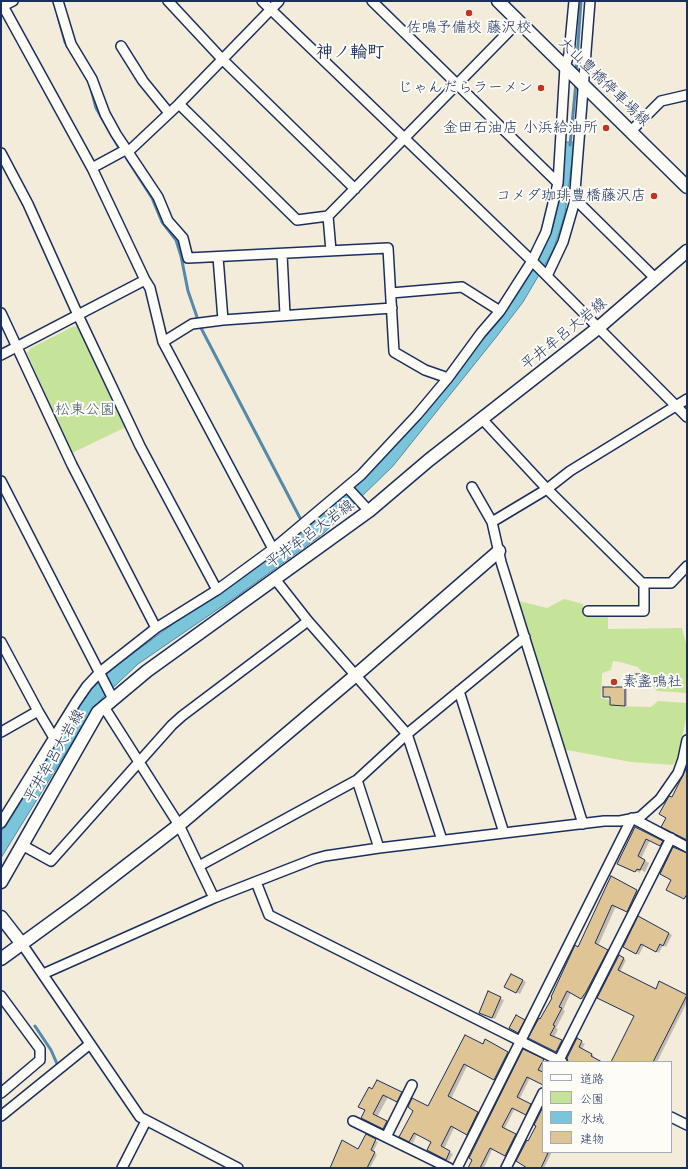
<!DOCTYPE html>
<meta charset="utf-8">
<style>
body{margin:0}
#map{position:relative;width:688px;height:1169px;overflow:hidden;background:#f4ecda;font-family:"Comic Neue","Klee One",sans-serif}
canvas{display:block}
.frame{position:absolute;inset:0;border:2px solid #1b2f5e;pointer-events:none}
.legend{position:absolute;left:542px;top:1061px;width:130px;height:92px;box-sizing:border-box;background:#fdfcf7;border:1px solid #a3aaba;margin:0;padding:5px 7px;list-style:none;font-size:12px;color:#1b2f5e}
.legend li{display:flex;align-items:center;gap:8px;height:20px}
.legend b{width:20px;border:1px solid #a3aaba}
</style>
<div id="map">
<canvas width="688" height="1169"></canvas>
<div class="frame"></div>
<ul class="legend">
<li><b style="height:5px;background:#fdfcf7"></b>道路</li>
<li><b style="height:11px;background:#c6e39a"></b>公園</li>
<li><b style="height:11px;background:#7bc5db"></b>水域</li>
<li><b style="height:11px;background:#dfc595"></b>建物</li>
</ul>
</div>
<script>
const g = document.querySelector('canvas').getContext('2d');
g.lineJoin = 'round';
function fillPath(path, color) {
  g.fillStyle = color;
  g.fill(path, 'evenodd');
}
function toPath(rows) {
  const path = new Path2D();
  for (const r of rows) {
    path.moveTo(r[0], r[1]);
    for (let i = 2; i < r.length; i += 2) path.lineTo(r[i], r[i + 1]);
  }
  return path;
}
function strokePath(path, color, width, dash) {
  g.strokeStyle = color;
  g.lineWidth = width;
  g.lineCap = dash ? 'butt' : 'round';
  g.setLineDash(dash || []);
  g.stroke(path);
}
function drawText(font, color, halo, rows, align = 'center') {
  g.font = font + ' "Comic Neue","Klee One",sans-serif';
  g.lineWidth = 4;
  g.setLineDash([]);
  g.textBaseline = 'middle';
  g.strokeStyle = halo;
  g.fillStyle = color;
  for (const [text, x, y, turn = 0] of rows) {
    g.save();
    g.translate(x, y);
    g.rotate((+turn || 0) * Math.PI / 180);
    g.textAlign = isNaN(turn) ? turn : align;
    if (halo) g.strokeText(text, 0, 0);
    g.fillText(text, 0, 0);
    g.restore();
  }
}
fillPath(toPath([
 [74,326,78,327,126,427,72,453,27,353,31,348],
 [564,599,583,604,583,615,608,615,608,629,682,628,687,647,687,693,657,691,638,667,620,662,613,661,611,670,602,673,601,698,609,700,610,706,651,707,658,701,687,703,687,714,680,747,677,758,673,765,631,762,551,747,550,723,516,608,519,601,547,608]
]), '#c6e39a');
const water = toPath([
 [565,142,574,142,572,161,565,213,560,230,553,250,543,268,523,302,497,336,393,466,324,533,240,594,138,664,103,697,89,715,1,858,1,832,86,695,108,673,120,663,177,621,234,584,295,539,331,507,369,472,501,319,517,295,537,263,553,227,561,189,565,142]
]);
fillPath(water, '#7bc5db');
strokePath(water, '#5589a9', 1);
fillPath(toPath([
 [625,688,627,689,627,706,614,706,611,705,611,698,604,696],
 [636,828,666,844,665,847,650,840,641,859,649,863,645,872,641,870,640,873,623,865],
 [612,877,640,893,631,913,616,906,598,946,611,953,585,1001,571,992,563,1010,565,1011,556,1028,558,1029,554,1038,565,1043,560,1053,533,1040,541,1020,579,948],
 [639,918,672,935,666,947,663,945,659,953,644,945,639,955,624,947],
 [619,956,626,960,620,972,656,990,660,983,687,997,687,1002,657,1062,612,1062,635,1016,598,998],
 [511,975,526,982,520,994,506,987],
 [489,993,504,1000,495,1019,483,1014],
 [517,1016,527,1022,521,1034,510,1028],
 [465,1036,483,1045,485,1040,511,1055,498,1081,467,1066,451,1099,481,1115,471,1136,454,1128,444,1149,453,1154,449,1161,432,1152,432,1142,417,1134,413,1143,400,1136,429,1107],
 [577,1040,585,1044,582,1049,594,1056,593,1058,600,1062,569,1062],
 [524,1051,546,1062,543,1062,543,1068,541,1072,543,1074,543,1084,530,1078,519,1100,533,1107,529,1115,515,1108,504,1130,518,1137,508,1156,493,1148,484,1168,485,1168,469,1168],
 [373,1090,401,1093,406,1096,402,1104,388,1097,377,1117,391,1125,388,1131,367,1121],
 [543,1108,543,1152,552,1152,544,1168,524,1168,529,1142,537,1126],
 [366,1135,378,1142,373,1152,377,1155,370,1168,331,1168,359,1150]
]), '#0003');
strokePath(toPath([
 [58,16,65,42,68,47],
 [576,73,581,1],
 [90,85,96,108,119,148],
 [570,145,576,83],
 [127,159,152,198,162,222,176,240,181,256,188,291,197,317],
 [201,328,300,518],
 [35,1026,51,1050,58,1066,56,1068]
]), '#5589a9', 3);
const building = toPath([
 [628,674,642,674,641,682,628,682,628,674],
 [603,687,625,687,625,706,610,705,610,697,603,697,603,687],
 [687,767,687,840,661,827,666,818,659,814,669,796,672,797,687,767],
 [635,827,663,841,660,846,646,839,638,856,645,860,640,870,637,869,635,872,617,864,635,827],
 [673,847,687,853,687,894,684,899,666,890,671,880,660,874,673,847],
 [611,876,637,890,627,912,612,905,595,943,608,950,586,992,581,999,567,991,559,1007,562,1008,553,1025,555,1026,550,1035,562,1040,556,1052,528,1038,539,1018,540,1019,552,998,551,997,575,945,578,947,611,876],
 [638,916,669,933,663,946,660,944,656,952,641,944,636,954,623,947,638,916],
 [619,955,624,958,618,970,656,989,659,981,687,995,653,1062,611,1062,634,1016,597,998,619,955],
 [511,974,523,980,516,993,504,987,511,974],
 [488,991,501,997,492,1018,479,1013,488,991],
 [516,1015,525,1020,518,1033,509,1028,516,1015],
 [465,1035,483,1044,485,1039,508,1052,494,1080,464,1064,448,1096,478,1112,467,1135,451,1126,441,1146,450,1151,446,1160,427,1150,431,1142,414,1133,409,1142,399,1137,413,1111,408,1107,412,1098,428,1106,465,1035],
 [577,1038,582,1041,579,1047,592,1054,591,1056,602,1062,568,1062,567,1058,577,1038],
 [523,1049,544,1059,538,1070,543,1072,543,1085,527,1077,517,1097,531,1104,526,1115,512,1108,502,1127,516,1134,505,1156,490,1148,480,1168,468,1168,472,1160,469,1158,523,1049],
 [377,1080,402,1092,397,1102,383,1095,373,1114,387,1121,383,1129,361,1118,365,1110,358,1107,369,1087,372,1089,377,1080],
 [543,1107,543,1152,548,1153,541,1168,527,1168,516,1161,527,1140,528,1141,536,1126,534,1125,543,1107],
 [366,1134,376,1139,371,1150,375,1152,367,1168,330,1168,342,1140,358,1149,366,1134]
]);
fillPath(building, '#dfc595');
strokePath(building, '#1b2f5e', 1);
const street = toPath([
 [58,1,71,44,92,79,105,114,116,134,158,197,168,221,183,238,188,258,388,248,394,352,425,370,448,378],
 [168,1,222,59,355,189],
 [262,1,532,261,687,417],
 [372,1,558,183],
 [3,6,92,168,145,280,150,288,163,342,273,549],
 [1,7,13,1],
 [121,46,143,81,169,113],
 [179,104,297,220,328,216,519,21],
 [631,131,661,101,687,95],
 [128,152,179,104,279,1],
 [1,153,28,204,78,315,140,446,217,590],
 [92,168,127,149],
 [575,199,655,278],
 [328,216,331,251],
 [282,254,285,315],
 [218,257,223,320],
 [547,276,563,242,574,204,590,1],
 [391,293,462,287,500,311],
 [1,313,72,465,156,628],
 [163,342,192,324,223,320,392,308],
 [1,355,145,280],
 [483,420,547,489,642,583,671,583,687,566],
 [1,481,113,699],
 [347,487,369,511],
 [472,487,492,522,501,562,583,824],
 [492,522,547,489,570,471,687,399],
 [275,579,308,621],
 [588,611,644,611,644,583],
 [1,642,38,711,54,738],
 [459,691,504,833],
 [104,707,179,825,214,898],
 [1,732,38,711],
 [357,780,379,848],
 [1,823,76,702,87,686,100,672,156,628,217,590,273,549,361,475,417,415,448,378,481,333,500,311,532,261,546,232,558,183,565,67,569,54,574,1],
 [22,845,51,861,172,725,182,716,308,621,407,734,442,840],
 [199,866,357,780,407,734,525,637],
 [256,882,269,915,562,1062],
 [22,944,140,1117,238,1168],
 [43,974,214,898,314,859,325,856,379,848,604,821,620,821,640,817,660,799,678,773,683,759,687,740],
 [1,996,40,1049,40,1060,1,1093],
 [558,1062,671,838],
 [1,1116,90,1044],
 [671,1117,687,1125],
 [353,1121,449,1168],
 [386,1137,412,1085],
 [122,1168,146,1121],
 [457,1168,632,818,687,847],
 [506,1168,543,1093]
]);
const secondary = toPath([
 [498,1,687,187],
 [1,882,98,712,147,671,369,511,429,460,598,328,687,251],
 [1,917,22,944],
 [1,959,82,900,179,825,356,675,499,551]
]);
strokePath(street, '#1b2f5e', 12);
strokePath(secondary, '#1b2f5e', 15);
strokePath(street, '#fdfcf7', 9);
strokePath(secondary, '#fdfcf7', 12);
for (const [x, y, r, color] of [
 [469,13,4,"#c8321e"],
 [541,88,4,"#c8321e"],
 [606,128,4,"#c8321e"],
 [654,196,4,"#c8321e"],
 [614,682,4,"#c8321e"]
]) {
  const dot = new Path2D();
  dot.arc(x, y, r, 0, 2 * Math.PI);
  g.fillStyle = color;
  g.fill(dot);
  strokePath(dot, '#fdfcf7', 1.5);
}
drawText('15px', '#1b2f5e', '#fdfcf7', [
 ["佐鳴予備校 藤沢校",469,28,"center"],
 ["じゃんだらラーメン",533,88],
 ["金田石油店 小浜給油所",598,128],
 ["コメダ珈琲豊橋藤沢店",646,196],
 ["素盞鳴社",622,682,"left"]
], 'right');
drawText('15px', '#1b2f5e', '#fdfcf7', [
 ["大山豊橋停車場線",604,82,44],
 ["平井牟呂大岩線",564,334,-39],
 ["平井牟呂大岩線",310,534,-36],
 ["平井牟呂大岩線",54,756,-60]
]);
drawText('15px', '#465c6d', '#fdfcf7', [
 ["松東公園",85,410]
]);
drawText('bold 17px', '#1b2f5e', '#fdfcf7', [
 ["神ノ輪町",350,52]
]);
</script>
